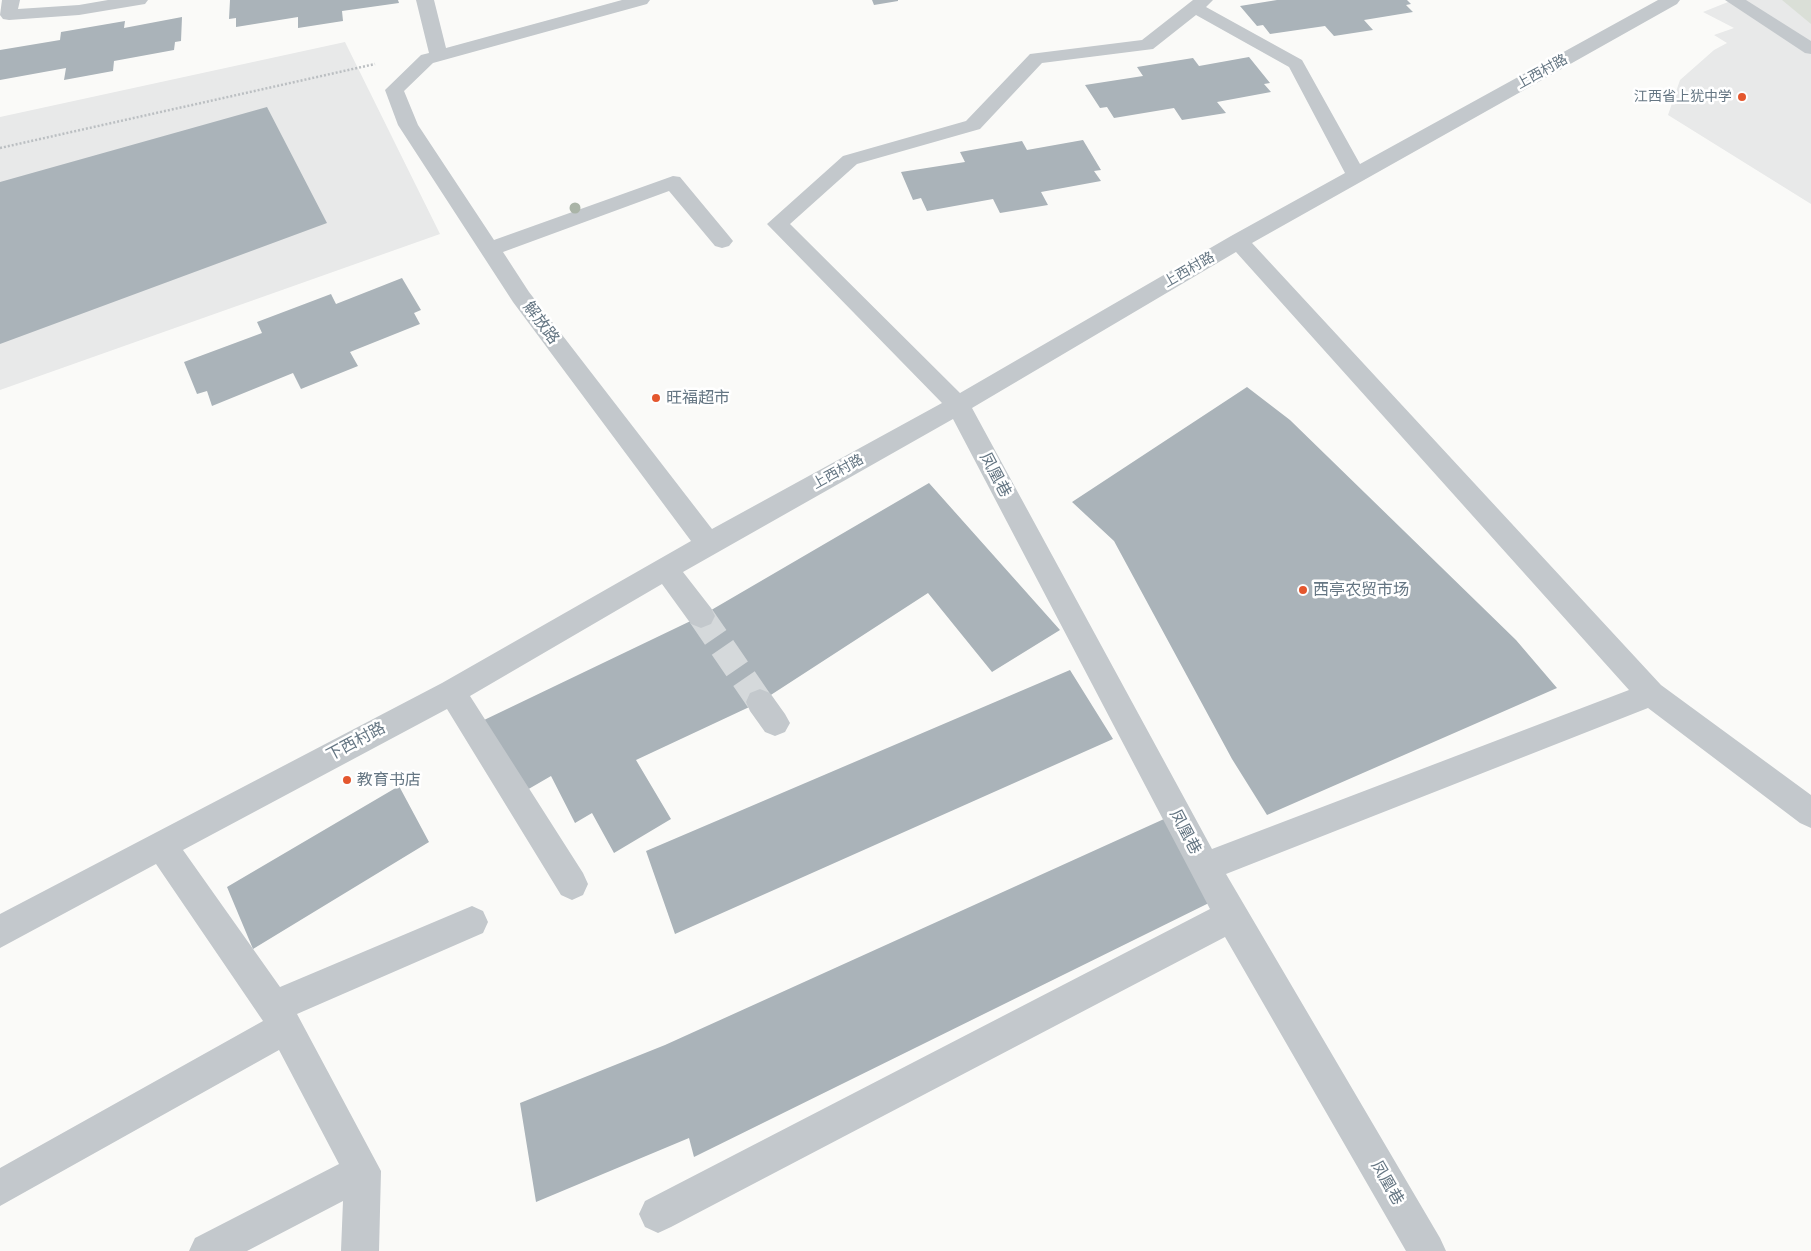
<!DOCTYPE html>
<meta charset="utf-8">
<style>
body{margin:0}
canvas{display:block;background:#fafaf8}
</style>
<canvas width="1811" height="1251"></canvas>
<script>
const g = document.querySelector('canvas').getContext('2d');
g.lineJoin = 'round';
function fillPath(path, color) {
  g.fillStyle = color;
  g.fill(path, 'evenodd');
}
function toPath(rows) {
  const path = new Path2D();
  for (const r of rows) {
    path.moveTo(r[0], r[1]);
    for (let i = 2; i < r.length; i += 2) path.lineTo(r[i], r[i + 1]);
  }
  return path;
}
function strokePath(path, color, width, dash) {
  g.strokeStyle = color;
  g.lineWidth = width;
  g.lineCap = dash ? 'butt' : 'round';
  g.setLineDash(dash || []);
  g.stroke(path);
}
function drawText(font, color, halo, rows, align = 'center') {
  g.font = font + ' Rubik,"Noto Sans SC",sans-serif';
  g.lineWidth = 5;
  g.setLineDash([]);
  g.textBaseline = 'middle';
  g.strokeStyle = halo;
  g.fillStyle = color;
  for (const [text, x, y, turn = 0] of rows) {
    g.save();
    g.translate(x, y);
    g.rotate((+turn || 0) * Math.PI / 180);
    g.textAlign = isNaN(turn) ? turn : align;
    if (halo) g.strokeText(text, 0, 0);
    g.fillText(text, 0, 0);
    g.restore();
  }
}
fillPath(toPath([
 [1733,0,1811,0,1811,204,1668,115,1680,80,1714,50,1727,43,1714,35,1734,28,1703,12],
 [345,42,440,234,0,390,0,117]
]), '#e8e9e9');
fillPath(toPath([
 [1782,0,1811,0,1811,24]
]), '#dadfd7');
fillPath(toPath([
 [230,0,398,0,399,3,342,11,343,21,298,28,298,17,236,27,236,18,229,19],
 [872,0,898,0,898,1,874,5],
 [1277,0,1407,0,1411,4,1406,5,1413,12,1364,20,1373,30,1334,36,1325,26,1270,34,1263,25,1257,26,1240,6],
 [182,17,181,41,175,42,174,50,114,61,113,71,64,80,66,68,0,80,0,50,60,40,61,32,125,21,124,28],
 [1249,57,1270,83,1264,84,1271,92,1217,102,1226,113,1182,120,1174,108,1114,118,1107,107,1100,108,1085,85,1143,76,1137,67,1193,58,1199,66],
 [267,107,327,223,0,344,0,182],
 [1083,140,1101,170,1094,171,1101,181,1041,192,1048,205,1000,213,993,199,927,211,921,198,913,200,901,172,965,162,960,152,1022,141,1027,150],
 [402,278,421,310,414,313,420,324,350,352,358,366,301,389,293,373,212,406,207,391,197,394,184,362,262,333,257,322,331,294,336,304],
 [1247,387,1290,420,1516,640,1557,688,1267,815,1232,759,1114,541,1072,502],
 [929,483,1060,630,992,672,928,593,760,702,636,760,671,819,614,853,592,813,575,823,551,776,520,794,482,721,701,616],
 [1070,670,1113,739,675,934,646,851],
 [399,786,429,842,253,949,227,887],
 [1164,819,1215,900,694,1157,689,1138,536,1202,520,1103,665,1045]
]), '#aab3b9');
strokePath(toPath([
 [701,616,760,702]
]), '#d5d9db', 26, [26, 12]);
strokePath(toPath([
 [0,148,375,64]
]), '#bbbfc2', 2.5, [2, 2]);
fillPath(toPath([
 [2,0,20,0,18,9,79,5,108,0,148,0,145,4,79,15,9,20,3,19,0,15,2,0],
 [416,0,434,0,446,48,622,0,650,0,647,4,433,63,404,91,418,125,494,240,673,176,680,177,729,236,733,241,729,246,722,248,715,246,669,191,503,252,529,292,712,529,942,403,767,224,843,156,966,121,1030,54,1142,40,1193,0,1213,0,1206,7,1302,60,1360,164,1658,0,1680,0,1677,4,1252,243,1661,685,1811,795,1811,828,1800,823,1648,708,1226,874,1440,1238,1446,1251,1406,1251,1225,937,671,1227,658,1233,645,1227,639,1214,645,1201,1210,909,953,419,683,572,711,608,715,616,711,624,701,628,691,624,662,584,470,696,583,873,588,884,583,895,572,900,561,895,447,709,183,850,280,987,472,906,483,911,488,922,483,933,297,1014,381,1171,379,1251,341,1251,343,1201,247,1251,189,1251,195,1238,339,1164,279,1050,0,1206,0,1168,263,1021,156,864,0,948,0,914,442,683,691,541,513,302,398,125,385,90,421,55,429,53,416,0],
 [1196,15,1289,67,1345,173,1231,236,960,393,790,224,857,164,980,129,1042,63,1153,49,1196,15],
 [1236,252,1629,690,1212,849,972,408,1236,252],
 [1725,0,1746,0,1811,41,1811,54,1805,53,1725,0],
 [760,689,770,693,785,714,790,723,785,732,775,736,765,732,750,711,746,702,750,693,760,689]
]), '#c3c8cc');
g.fillStyle = '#aab4a7';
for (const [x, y] of [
 [575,208]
]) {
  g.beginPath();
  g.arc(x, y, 5.5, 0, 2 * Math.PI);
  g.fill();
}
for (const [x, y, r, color] of [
 [1742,97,5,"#e4572e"],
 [656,398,5,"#e4572e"],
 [1303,590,5,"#e4572e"],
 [347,780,5,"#e4572e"]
]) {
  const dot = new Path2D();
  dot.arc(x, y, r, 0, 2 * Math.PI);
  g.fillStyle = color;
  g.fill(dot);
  strokePath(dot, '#fff', 2);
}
drawText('14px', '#657683', '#fff', [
 ["上西村路",1542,72,-29],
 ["上西村路",1189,270,-30],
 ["上西村路",838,472,-29]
]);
drawText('14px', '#657683', '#fff', [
 ["江西省上犹中学",1732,97]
], 'right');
drawText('16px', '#657683', '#fff', [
 ["解放路",541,323,53],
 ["凤凰巷",995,475,62],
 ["下西村路",356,742,-28],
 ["凤凰巷",1185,832,62],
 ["凤凰巷",1387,1183,60]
]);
drawText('16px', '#657683', '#fff', [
 ["旺福超市",666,398],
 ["西亭农贸市场",1313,590],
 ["教育书店",357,780]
], 'left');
</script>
